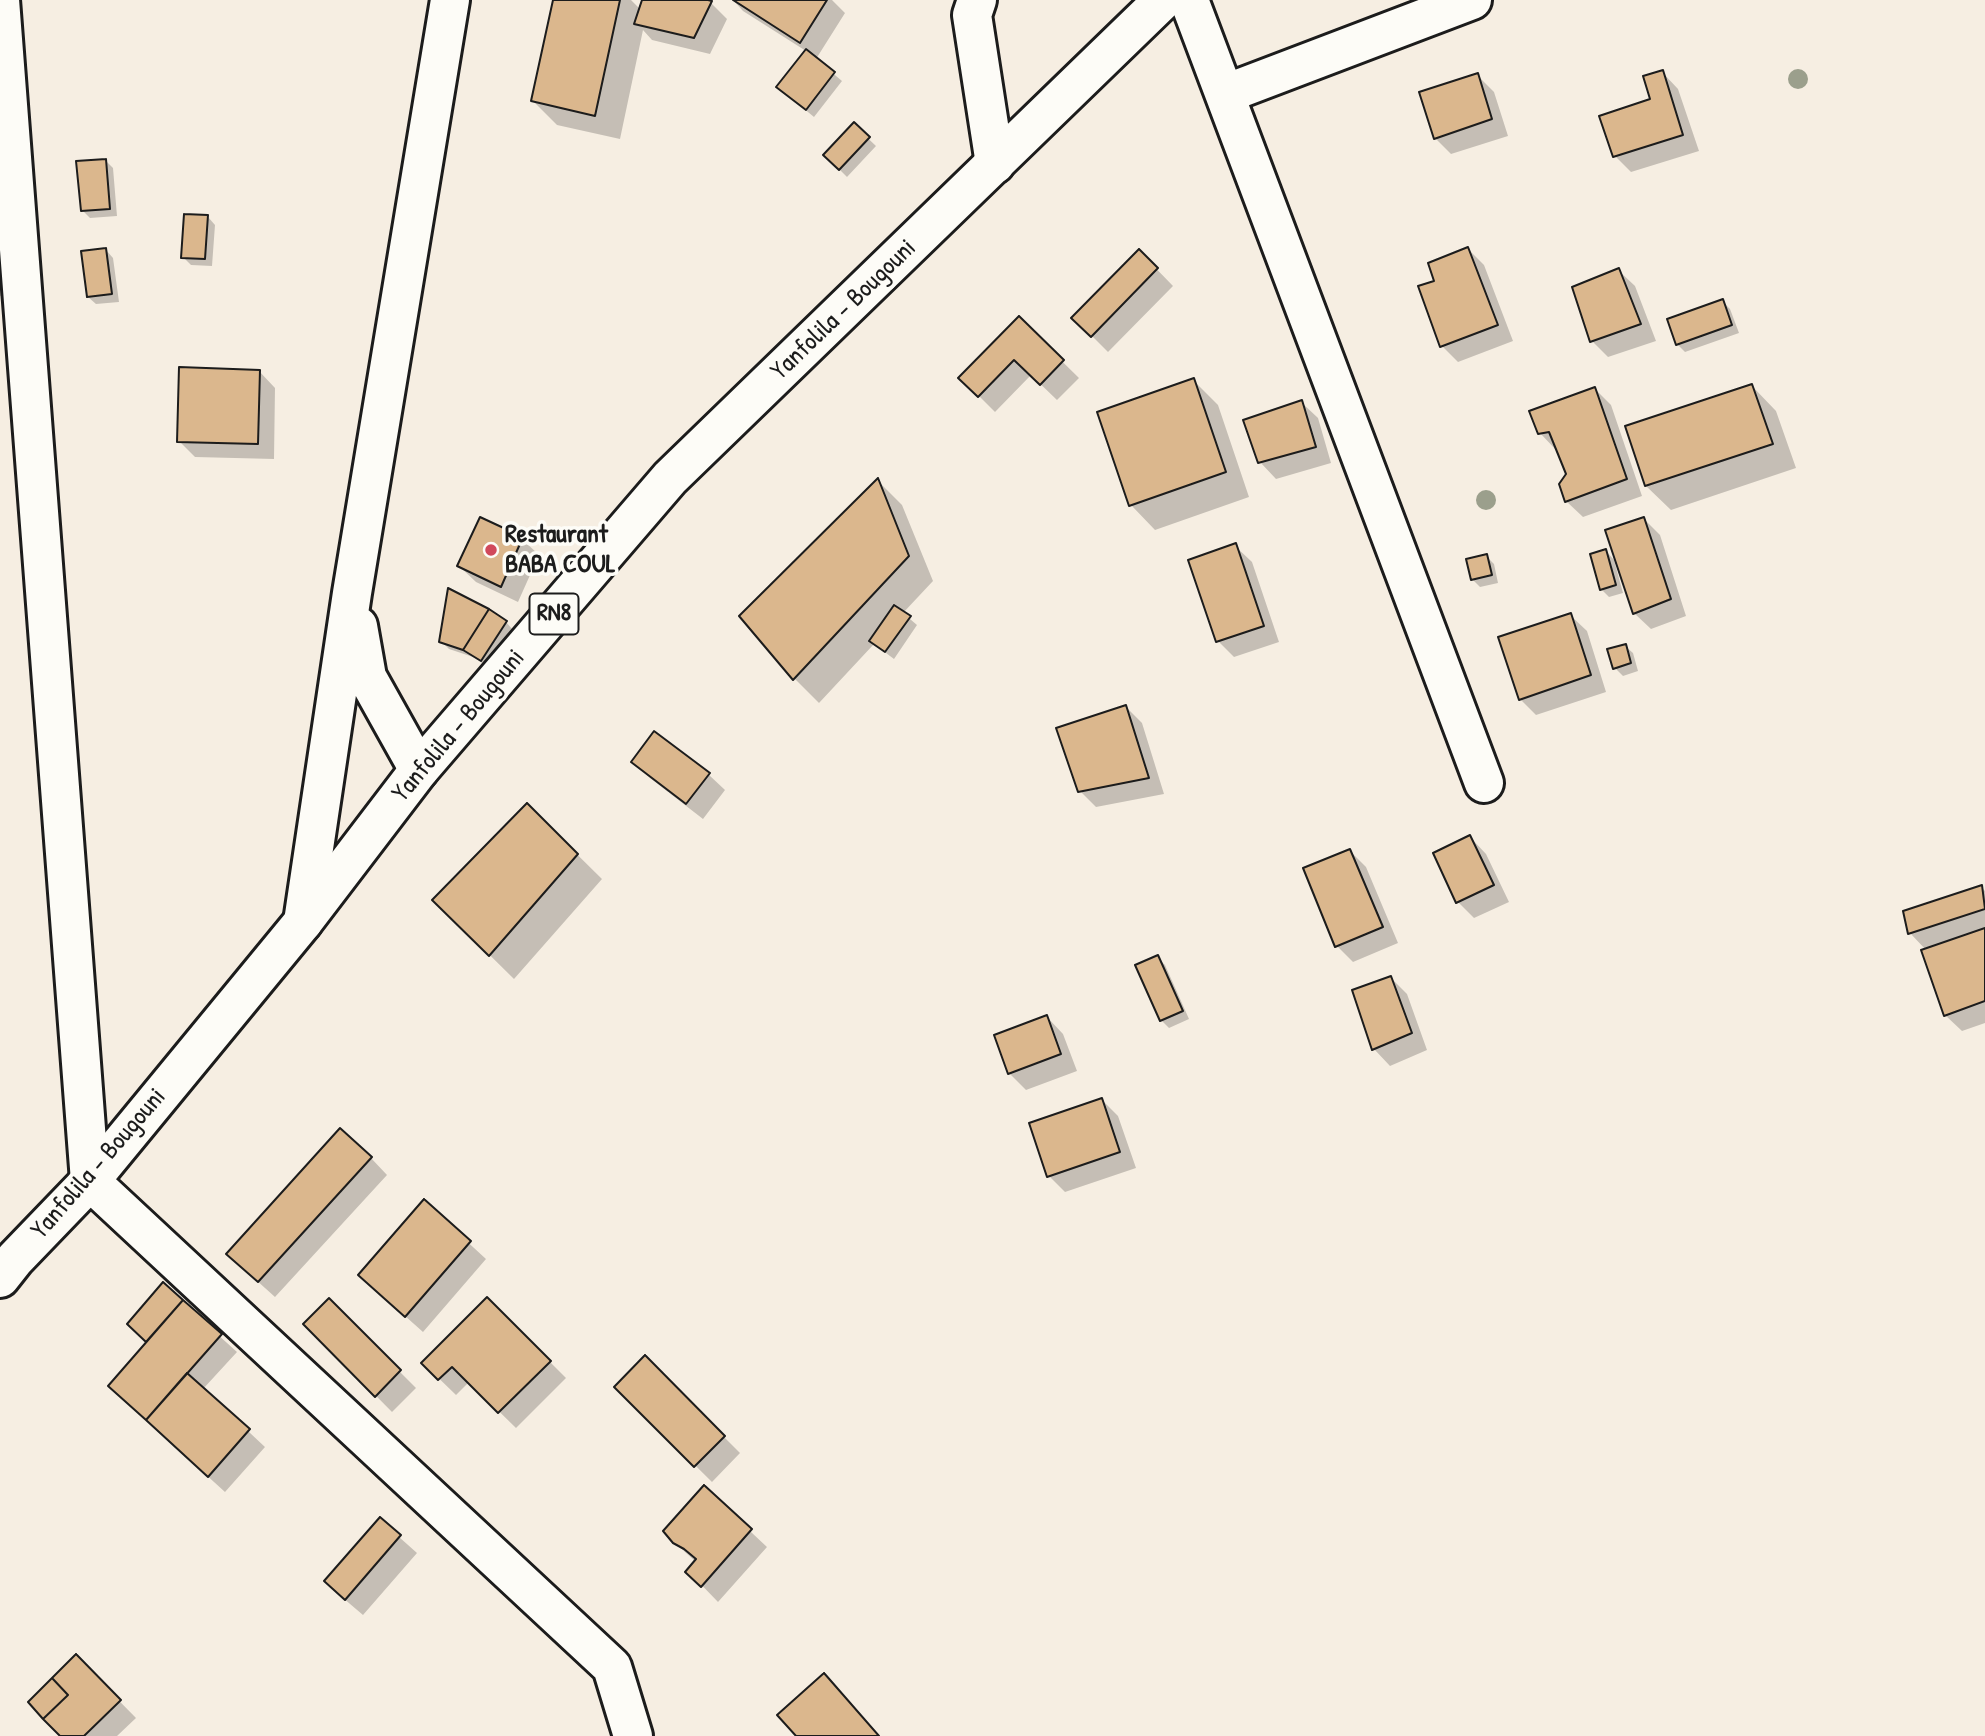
<!DOCTYPE html>
<style>
body{margin:0}
canvas{display:block;background:#f6eee2}
</style>
<canvas width="1985" height="1736"></canvas>
<script>
const g = document.querySelector('canvas').getContext('2d');
g.lineJoin = 'round';
function fillPath(path, color) {
  g.fillStyle = color;
  g.fill(path, 'evenodd');
}
function toPath(rows) {
  const path = new Path2D();
  for (const r of rows) {
    path.moveTo(r[0], r[1]);
    for (let i = 2; i < r.length; i += 2) path.lineTo(r[i], r[i + 1]);
  }
  return path;
}
function strokePath(path, color, width, dash) {
  g.strokeStyle = color;
  g.lineWidth = width;
  g.lineCap = dash ? 'butt' : 'round';
  g.setLineDash(dash || []);
  g.stroke(path);
}
function drawText(font, color, halo, rows, align = 'center') {
  g.font = font + ' "Patrick Hand",sans-serif';
  g.lineWidth = 7;
  g.setLineDash([]);
  g.textBaseline = 'middle';
  g.strokeStyle = halo;
  g.fillStyle = color;
  for (const [text, x, y, turn = 0] of rows) {
    g.save();
    g.translate(x, y);
    g.rotate((+turn || 0) * Math.PI / 180);
    g.textAlign = isNaN(turn) ? turn : align;
    if (halo) g.strokeText(text, 0, 0);
    g.fillText(text, 0, 0);
    g.restore();
  }
}
fillPath(toPath([
 [554,0,631,0,641,10,644,0,703,0,711,3,727,19,710,54,652,40,643,30,620,139,557,125,533,101],
 [733,0,832,0,845,13,816,59,842,81,814,117,786,94,806,51,743,11],
 [1662,72,1678,89,1699,151,1631,172,1615,156,1653,100],
 [1477,75,1494,92,1508,136,1451,154,1435,138],
 [854,125,876,146,847,177,825,155],
 [105,160,113,168,117,216,90,218,82,210],
 [208,217,215,225,212,266,191,265,183,257],
 [0,219,6,295,0,296],
 [1468,249,1484,265,1513,341,1458,362,1442,346,1436,282],
 [106,250,113,258,119,302,96,304,88,297],
 [1139,251,1173,286,1108,352,1074,318],
 [1618,270,1635,286,1656,341,1608,357,1592,341],
 [1722,301,1730,309,1739,333,1685,352,1677,344],
 [1019,319,1079,378,1057,400,1031,375,995,412,961,378],
 [259,371,275,388,274,459,195,457,179,441],
 [1193,380,1218,405,1249,497,1155,530,1131,505],
 [1752,386,1776,411,1796,468,1671,510,1646,486],
 [1595,389,1611,405,1642,496,1583,517,1566,501,1568,474,1556,450,1540,433],
 [1301,402,1318,418,1331,463,1276,479,1260,462],
 [878,481,902,505,933,581,903,613,917,625,894,659,874,644,819,703,795,679,741,616],
 [480,519,522,539,539,555,518,602,476,582,459,566],
 [1644,519,1660,535,1686,616,1651,629,1634,613],
 [1235,546,1252,562,1279,642,1234,657,1218,641],
 [1606,551,1614,560,1623,593,1609,597,1601,589],
 [1486,556,1494,564,1498,583,1480,587,1472,579],
 [1570,615,1587,631,1606,692,1536,715,1520,699],
 [506,622,513,630,490,668,473,657,449,649,441,641],
 [1625,646,1633,653,1638,671,1623,676,1615,668],
 [1126,707,1142,723,1164,794,1096,807,1080,791],
 [633,761,708,774,725,790,703,819,650,778],
 [527,805,602,879,514,979,434,900],
 [1470,837,1486,854,1509,902,1474,918,1458,902],
 [1350,851,1366,867,1398,943,1353,962,1337,946],
 [1981,887,1985,891,1985,1023,1962,1031,1945,1015,1926,950,1910,933],
 [1157,957,1165,965,1189,1019,1169,1028,1161,1020],
 [1391,978,1407,994,1427,1050,1390,1066,1374,1049,1354,992],
 [1047,1017,1063,1034,1077,1071,1026,1090,1009,1073],
 [1102,1100,1118,1116,1136,1168,1065,1192,1049,1176],
 [371,1158,387,1175,275,1297,245,1270],
 [424,1202,486,1259,423,1332,377,1291],
 [163,1285,237,1352,203,1389,265,1447,225,1492,126,1402,148,1342,129,1324],
 [487,1299,566,1378,516,1428,469,1382,456,1395,423,1363],
 [329,1301,416,1388,392,1412,305,1324],
 [645,1358,740,1453,712,1482,616,1387],
 [704,1488,767,1547,718,1602,688,1571,696,1562,674,1542],
 [380,1520,417,1553,363,1615,343,1598],
 [76,1657,136,1718,117,1736,63,1736]
]), '#0003');
const building = toPath([
 [553,0,620,0,595,116,531,101,553,0],
 [642,0,708,0,712,1,694,38,634,24,642,0],
 [733,0,827,0,800,43,733,0],
 [806,49,835,72,806,110,776,87,806,49],
 [1663,70,1683,135,1613,157,1599,116,1650,99,1643,76,1663,70],
 [1478,73,1492,119,1434,139,1419,92,1478,73],
 [854,122,870,137,839,170,823,155,854,122],
 [106,159,110,209,81,211,76,161,106,159],
 [184,214,208,215,205,259,181,258,184,214],
 [1468,247,1498,325,1440,347,1418,286,1434,281,1428,263,1468,247],
 [106,248,112,294,87,297,81,251,106,248],
 [1139,249,1158,268,1091,337,1071,318,1139,249],
 [1619,268,1641,324,1590,342,1572,287,1619,268],
 [1723,299,1732,325,1676,345,1667,319,1723,299],
 [1019,316,1064,360,1040,385,1014,360,978,397,958,378,1019,316],
 [179,367,260,370,258,444,177,442,179,367],
 [1194,378,1226,472,1129,506,1097,412,1194,378],
 [1752,384,1773,444,1645,486,1625,426,1752,384],
 [1595,387,1627,479,1565,502,1559,484,1566,474,1549,432,1538,434,1529,411,1595,387],
 [1302,400,1316,447,1258,463,1243,420,1302,400],
 [878,478,909,556,793,680,739,616,878,478],
 [480,517,523,537,501,587,457,566,480,517],
 [1644,517,1671,599,1633,614,1605,530,1644,517],
 [1236,543,1264,626,1216,642,1188,560,1236,543],
 [1606,549,1616,585,1600,590,1590,554,1606,549],
 [1487,554,1492,575,1471,580,1466,559,1487,554],
 [448,588,489,609,463,650,439,642,448,588],
 [894,605,911,616,885,652,869,641,894,605],
 [489,609,507,621,481,661,463,650,489,609],
 [1571,613,1591,675,1519,700,1498,637,1571,613],
 [1626,644,1631,663,1613,669,1607,649,1626,644],
 [1126,705,1149,778,1078,792,1056,728,1126,705],
 [654,731,710,773,686,804,631,762,654,731],
 [527,803,578,854,489,956,432,900,527,803],
 [1470,835,1494,885,1456,903,1433,853,1470,835],
 [1350,849,1383,927,1335,947,1303,868,1350,849],
 [1982,885,1985,909,1908,934,1903,911,1982,885],
 [1985,928,1985,1001,1944,1016,1921,950,1985,928],
 [1158,955,1183,1011,1160,1021,1135,965,1158,955],
 [1391,976,1412,1033,1372,1050,1352,990,1391,976],
 [1047,1015,1061,1054,1008,1074,994,1035,1047,1015],
 [1102,1098,1120,1152,1047,1177,1029,1123,1102,1098],
 [340,1128,372,1157,258,1282,226,1254,340,1128],
 [424,1199,471,1241,405,1317,358,1275,424,1199],
 [163,1282,183,1300,146,1342,127,1324,163,1282],
 [487,1297,551,1361,498,1413,452,1367,438,1380,421,1363,487,1297],
 [329,1298,401,1370,375,1397,303,1324,329,1298],
 [183,1300,222,1334,146,1420,108,1386,183,1300],
 [645,1355,725,1436,694,1467,614,1387,645,1355],
 [187,1373,250,1429,208,1477,146,1420,187,1373],
 [704,1485,752,1529,701,1587,685,1572,696,1559,684,1549,673,1543,663,1531,704,1485],
 [380,1517,401,1535,345,1600,324,1581,380,1517],
 [76,1654,121,1700,84,1736,60,1736,43,1719,68,1695,52,1678,76,1654],
 [824,1673,879,1736,796,1736,777,1715,824,1673],
 [52,1678,68,1695,43,1719,28,1702,52,1678]
]);
fillPath(building, '#dbb78d');
strokePath(building, '#1c1c1c', 2);
const minor = toPath([
 [0,0,90,1181,612,1667,633,1736],
 [977,0,972,15,995,164],
 [1189,0,1484,783],
 [1225,94,1472,0],
 [358,626,367,677,419,770],
 [303,922,352,593,450,0]
]);
const major = toPath([
 [0,1278,15,1259,90,1181,303,922,419,770,670,478,1163,0]
]);
strokePath(minor, '#1c1c1c', 44);
strokePath(major, '#1c1c1c', 44);
strokePath(minor, '#fdfcf7', 38);
strokePath(major, '#fdfcf7', 38);
g.fillStyle = '#9b9f8c';
for (const [x, y] of [
 [1798,79],
 [1486,500]
]) {
  g.beginPath();
  g.arc(x, y, 10, 0, 2 * Math.PI);
  g.fill();
}
for (const [x, y, r, color] of [
 [491,550,7,"#d1495b"]
]) {
  const dot = new Path2D();
  dot.arc(x, y, r, 0, 2 * Math.PI);
  g.fillStyle = color;
  g.fill(dot);
  strokePath(dot, '#fdfcf7', 2.5);
}
for (const [x, y, w] of [
 [554,614,49]
]) {
  const box = new Path2D();
  box.roundRect(x - w / 2, y - 20.5, w, 41, 5);
  g.fillStyle = '#fdfcf7';
  g.fill(box);
  strokePath(box, '#1c1c1c', 2);
}
drawText('bold 24px', '#1c1c1c', null, [
 ["RN8",554,614]
]);
drawText('26px', '#1c1c1c', '#fdfcf7', [
 ["Yanfolila - Bougouni",844,310,-44],
 ["Yanfolila - Bougouni",459,726,-50],
 ["Yanfolila - Bougouni",99,1164,-49]
]);
drawText('bold 26px', '#1c1c1c', '#fdfcf7', [
 ["Restaurant",505,535],
 ["BABA COUL",505,565]
], 'left');
</script>
